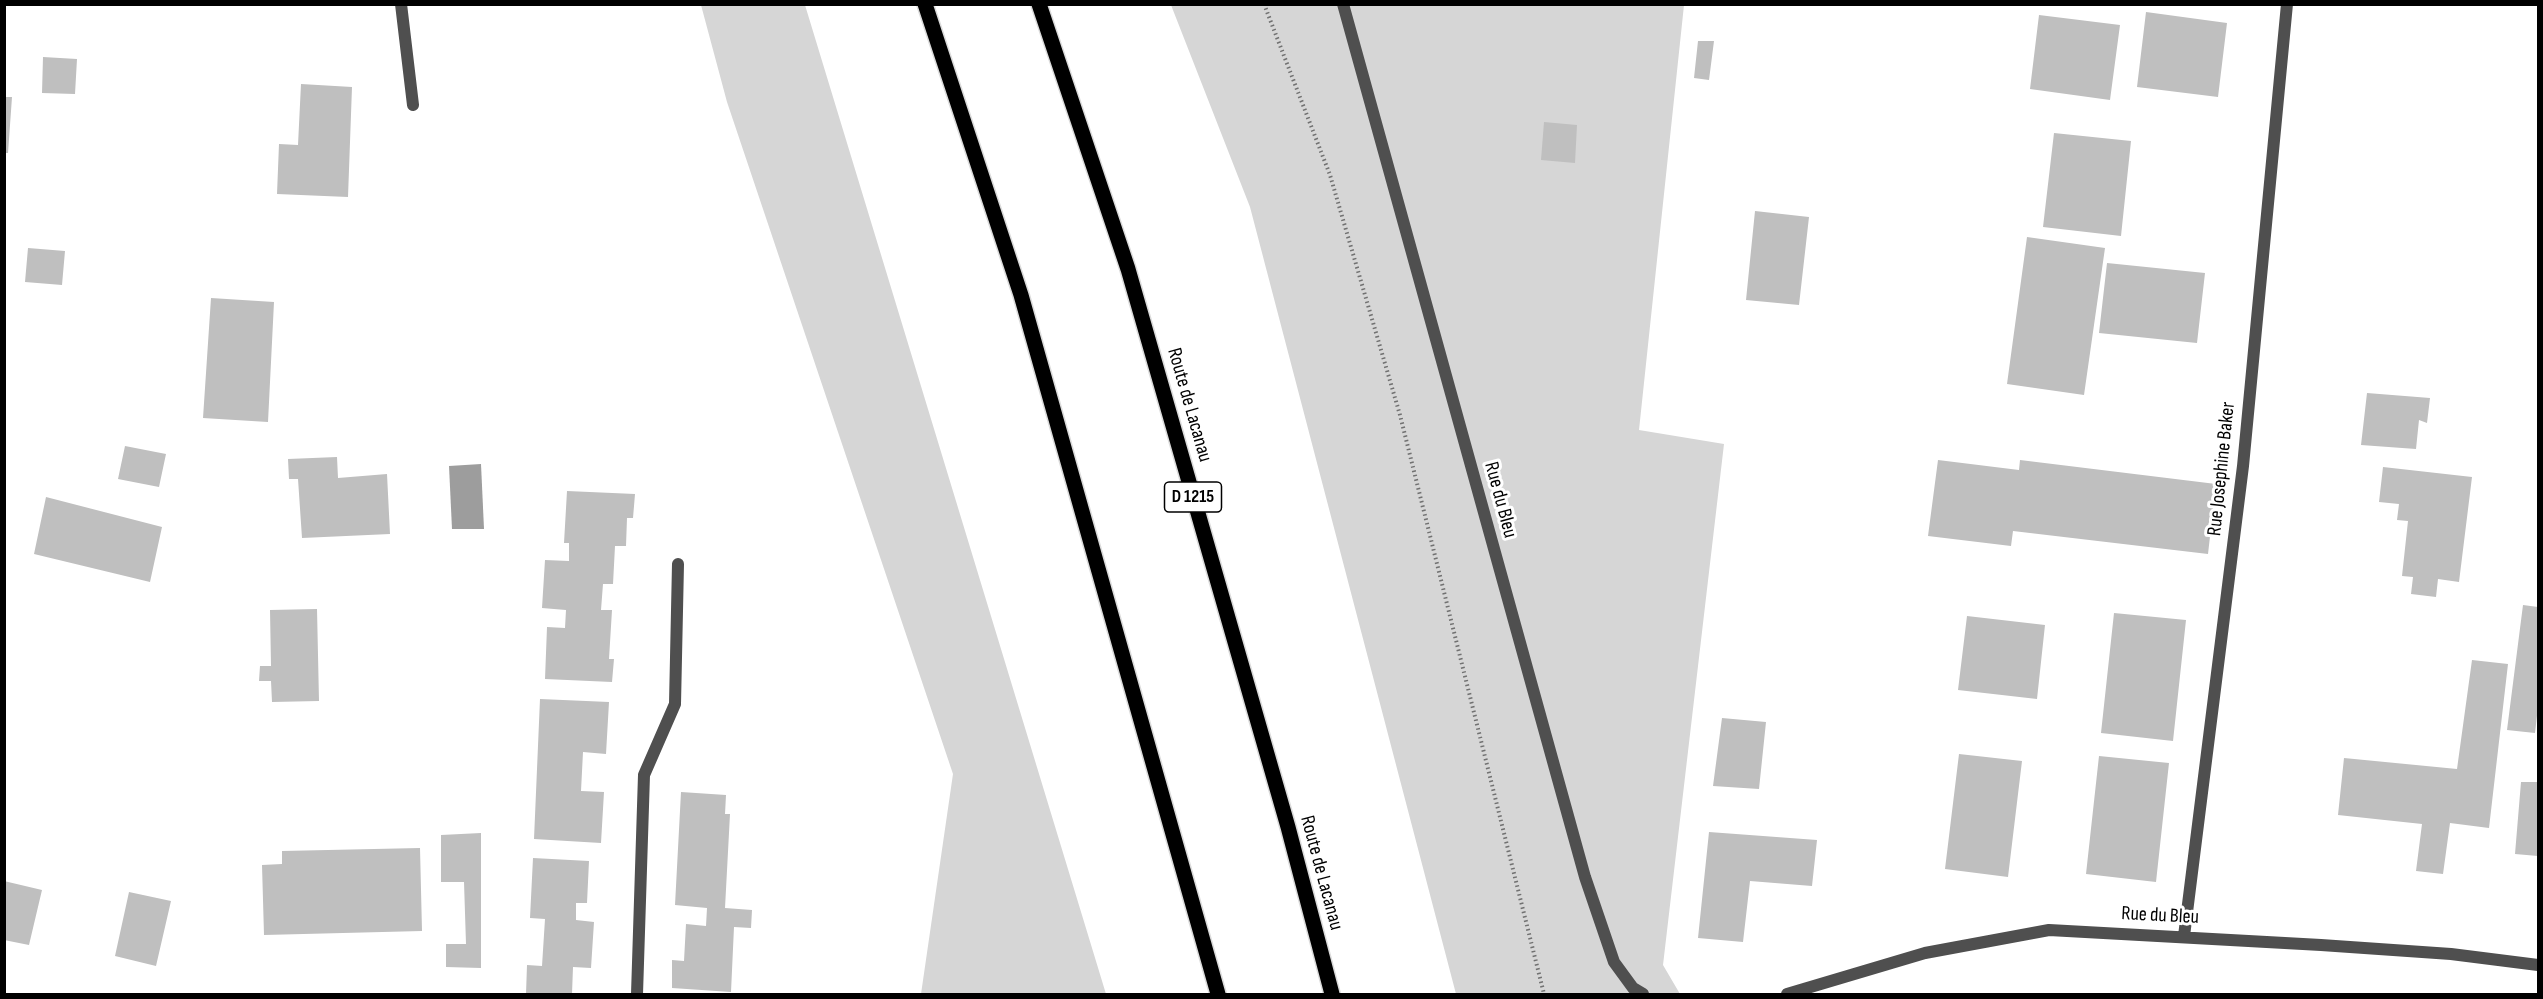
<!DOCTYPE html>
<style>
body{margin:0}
#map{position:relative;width:2543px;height:999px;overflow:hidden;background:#fff;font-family:"Sofia Sans Condensed",sans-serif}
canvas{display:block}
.frame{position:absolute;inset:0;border:6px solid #000;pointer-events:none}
</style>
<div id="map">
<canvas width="2543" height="999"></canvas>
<div class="frame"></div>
</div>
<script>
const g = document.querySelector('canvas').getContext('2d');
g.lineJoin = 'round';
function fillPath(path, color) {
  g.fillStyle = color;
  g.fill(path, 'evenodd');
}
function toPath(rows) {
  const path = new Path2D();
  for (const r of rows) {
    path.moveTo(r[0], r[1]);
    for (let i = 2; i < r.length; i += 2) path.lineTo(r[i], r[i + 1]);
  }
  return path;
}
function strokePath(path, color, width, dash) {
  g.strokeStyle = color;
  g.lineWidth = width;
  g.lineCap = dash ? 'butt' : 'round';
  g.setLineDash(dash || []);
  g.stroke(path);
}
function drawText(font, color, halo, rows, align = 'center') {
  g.font = font + ' "Sofia Sans Condensed",sans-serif';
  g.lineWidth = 6;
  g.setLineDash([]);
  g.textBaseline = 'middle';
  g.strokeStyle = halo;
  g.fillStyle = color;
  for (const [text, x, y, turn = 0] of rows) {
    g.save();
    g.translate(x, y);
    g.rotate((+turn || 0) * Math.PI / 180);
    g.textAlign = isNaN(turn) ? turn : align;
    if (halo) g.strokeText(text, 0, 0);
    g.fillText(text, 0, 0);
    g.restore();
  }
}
fillPath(toPath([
 [701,5,805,5,1106,994,921,994,953,774,727,102],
 [1171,5,1684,5,1639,430,1724,444,1663,965,1680,994,1456,994,1250,207]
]), '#d6d6d6');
fillPath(toPath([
 [481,464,484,529,452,529,449,466]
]), '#9d9d9d');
fillPath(toPath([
 [2146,12,2227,23,2218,97,2137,87],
 [2039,15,2120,25,2110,100,2030,89],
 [1698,41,1714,41,1709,80,1694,78],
 [43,57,77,59,75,94,42,93],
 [301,84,352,87,348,197,277,194,279,144,298,145],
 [4,97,12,97,8,153,4,153],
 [1544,122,1577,125,1575,163,1541,160],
 [2054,133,2131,141,2121,236,2043,227],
 [1755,211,1809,217,1799,305,1746,300],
 [2027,237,2105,248,2084,395,2007,384],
 [28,248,65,251,62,285,25,282],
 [2107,263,2205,273,2197,343,2099,333],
 [211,298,274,302,268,422,203,418],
 [2367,393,2430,398,2427,423,2419,420,2416,449,2361,445],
 [125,446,166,454,159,487,118,479],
 [337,457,338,478,387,474,390,534,302,538,298,479,289,479,288,459],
 [1938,460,2019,470,2020,460,2216,484,2208,554,2013,531,2011,546,1928,536],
 [2383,467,2472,477,2459,582,2438,579,2436,597,2411,594,2413,577,2402,576,2408,521,2397,520,2399,504,2379,502],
 [567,491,635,494,633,518,627,518,626,546,615,546,613,584,603,584,601,610,612,610,609,659,614,659,612,682,545,679,547,627,565,628,566,610,542,608,545,560,569,561,569,543,564,543],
 [46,497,162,527,150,582,34,554],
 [2523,605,2538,607,2538,707,2535,733,2507,730],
 [317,609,319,701,272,702,271,681,259,681,260,666,271,666,270,610],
 [2114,613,2186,620,2173,741,2101,733],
 [1967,616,2045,625,2037,699,1958,690],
 [2472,660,2508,664,2489,828,2450,823,2443,874,2416,871,2422,824,2338,815,2344,758,2457,769],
 [540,699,609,702,606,754,583,752,581,791,604,792,601,843,534,839],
 [1722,718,1766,722,1759,789,1713,786],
 [1959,754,2022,761,2008,877,1945,869],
 [2099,756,2169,763,2156,882,2086,874],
 [2521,782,2538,782,2538,856,2515,854],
 [681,792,726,795,725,814,730,814,725,908,752,910,751,928,734,927,731,992,672,988,672,960,684,961,686,924,706,926,707,908,675,905],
 [1709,832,1817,840,1812,886,1750,881,1743,942,1698,938],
 [481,833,481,968,446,967,446,944,466,944,464,882,441,882,441,835],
 [420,848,422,931,264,935,262,865,282,864,282,851],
 [533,858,589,861,587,903,576,903,576,920,594,922,591,968,573,967,572,994,526,994,527,965,542,966,545,919,530,918],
 [4,881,42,890,29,945,4,940],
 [129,892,171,901,156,966,115,956]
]), '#bfbfbf');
const primary = toPath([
 [925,4,1021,295,1218,994],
 [1039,4,1128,269,1288,827,1332,994]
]);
strokePath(primary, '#dbdbdb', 18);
strokePath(toPath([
 [1264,4,1330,175,1400,415,1544,994]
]), '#717171', 4, [1.5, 3]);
strokePath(toPath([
 [401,4,413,105],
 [637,994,644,775,675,704,678,564]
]), '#4f4f4f', 12);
strokePath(toPath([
 [1343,4,1585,877,1614,962,1633,988,1643,994],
 [2184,936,2243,466,2287,4],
 [1787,994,1925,953,2049,930,2321,945,2451,954,2538,965]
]), '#4f4f4f', 12);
strokePath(primary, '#000', 15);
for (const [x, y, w] of [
 [1193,497,57]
]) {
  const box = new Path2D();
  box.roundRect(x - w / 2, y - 15, w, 30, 4.5);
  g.fillStyle = '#fff';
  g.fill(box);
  strokePath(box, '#000', 1.5);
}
drawText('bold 18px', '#000', null, [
 ["D 1215",1193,497]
]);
drawText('20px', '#000', '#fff', [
 ["Route de Lacanau",1189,405,74],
 ["Rue Josephine Baker",2222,469,-84],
 ["Rue du Bleu",1500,500,75],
 ["Route de Lacanau",1321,873,75],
 ["Rue du Bleu",2160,916,3]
]);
</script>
